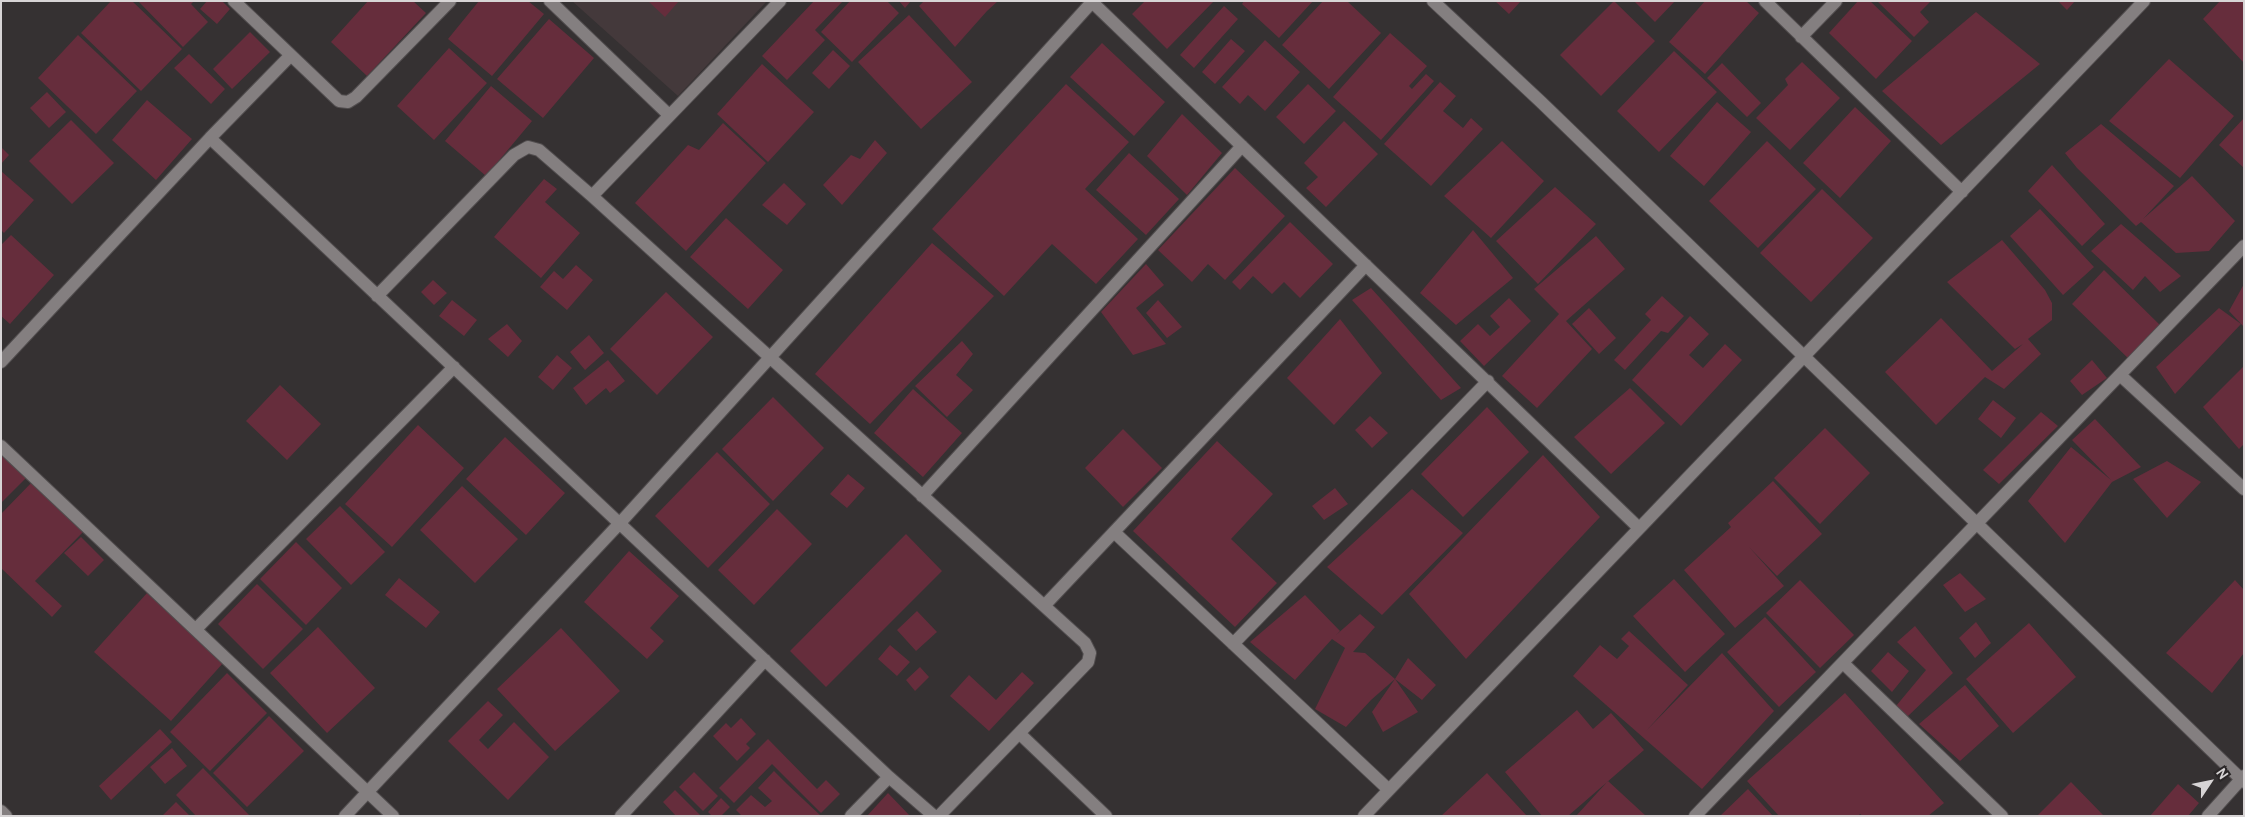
<!DOCTYPE html>
<style>
body{margin:0}
#map{position:relative;width:2245px;height:817px;overflow:hidden;background:#353132;font-family:Cabin,sans-serif}
canvas{display:block}
.frame{position:absolute;inset:0;border:2px solid #d7d4d5;pointer-events:none}
.north{position:absolute;left:2185px;top:757px;width:50px;height:50px;-webkit-text-stroke:4px #2b2728;paint-order:stroke;rotate:56deg;font-size:14px;font-weight:700;line-height:20px;text-align:center;color:#d7d4d5}
.north::after{content:'';display:block;margin:auto;width:18px;height:22px;background:#d7d4d5;clip-path:polygon(50% 0,100% 100%,50% 72%,0 100%)}
</style>
<div id="map">
<canvas width="2245" height="817"></canvas>
<div class="frame"></div>
<div class="north">N</div>
</div>
<script>
const g = document.querySelector('canvas').getContext('2d');
g.lineJoin = 'round';
function fillPath(path, color) {
  g.fillStyle = color;
  g.fill(path, 'evenodd');
}
function toPath(rows) {
  const path = new Path2D();
  for (const r of rows) {
    path.moveTo(r[0], r[1]);
    for (let i = 2; i < r.length; i += 2) path.lineTo(r[i], r[i + 1]);
  }
  return path;
}
function strokePath(path, color, width, dash) {
  g.strokeStyle = color;
  g.lineWidth = width;
  g.lineCap = dash ? 'butt' : 'round';
  g.setLineDash(dash || []);
  g.stroke(path);
}
fillPath(toPath([
 [572,1,767,1,678,96]
]), '#44393b');
fillPath(toPath([
 [111,1,132,1,182,49,141,91,81,33],
 [138,1,194,1,191,4,208,22,183,47],
 [207,1,222,1,230,9,217,24,200,9],
 [368,1,413,1,426,13,367,76,331,42],
 [479,1,528,1,544,14,492,76,448,39],
 [648,1,679,1,665,17],
 [814,1,843,1,815,30,825,40,787,80,762,56],
 [850,1,887,1,899,13,852,62,821,32],
 [899,1,911,1,905,8],
 [924,1,998,1,987,11,955,47,919,6],
 [1145,1,1214,1,1167,49,1132,14],
 [1244,1,1313,1,1279,38,1242,4],
 [1323,1,1347,1,1381,33,1329,89,1282,45],
 [1495,1,1521,1,1509,14],
 [1614,1,1655,41,1601,96,1560,55],
 [1634,1,1675,1,1655,22],
 [1705,1,1746,1,1759,13,1705,74,1669,42],
 [1858,1,1870,1,1912,41,1876,79,1829,33],
 [1877,1,1931,1,1920,12,1929,22,1914,37],
 [2058,1,2075,1,2067,10],
 [2220,1,2244,1,2244,63,2203,19],
 [1224,6,1238,19,1194,68,1180,55],
 [1976,12,2040,64,1941,145,1882,91],
 [909,15,972,82,921,129,858,62],
 [549,19,594,58,543,118,497,79],
 [250,32,270,52,232,89,213,69],
 [1390,33,1427,66,1409,86,1412,89,1426,74,1434,81,1381,140,1333,97],
 [78,35,137,91,96,134,38,78],
 [1231,39,1245,51,1215,84,1202,72],
 [1265,40,1300,72,1265,111,1248,95,1240,104,1222,87],
 [1102,43,1165,102,1134,136,1070,77],
 [449,48,487,83,434,140,397,106],
 [833,50,850,66,829,89,812,73],
 [1674,51,1717,92,1659,152,1617,111],
 [189,54,225,89,211,104,174,68],
 [2169,59,2234,116,2180,178,2109,121],
 [1802,62,1840,98,1790,150,1756,118,1788,85,1785,79],
 [1722,63,1761,103,1747,117,1707,78],
 [762,64,814,112,768,162,717,114],
 [1440,82,1456,96,1443,111,1463,128,1471,118,1483,129,1431,186,1384,144],
 [1066,84,1129,142,1085,189,1138,239,1096,284,1052,244,1004,296,932,229],
 [1308,84,1336,111,1304,144,1276,117],
 [491,86,532,121,486,176,445,141],
 [47,92,66,112,49,128,30,108],
 [147,100,192,139,156,180,112,140],
 [1717,102,1751,132,1704,186,1670,156],
 [1855,107,1891,141,1840,198,1803,163],
 [1182,114,1222,153,1187,195,1147,156],
 [2244,118,2244,168,2219,145],
 [71,120,114,163,72,204,29,161],
 [1344,121,1378,154,1326,207,1306,188,1318,177,1304,163],
 [723,123,766,163,686,251,635,203,688,145,699,150],
 [2101,124,2174,186,2143,219,2192,176,2235,221,2209,251,2176,253,2141,222,2136,226,2077,168,2065,153],
 [875,140,887,153,842,205,823,185,851,155,860,159],
 [1502,141,1544,181,1491,238,1444,196],
 [1767,141,1816,189,1758,248,1709,201],
 [1,147,9,155,1,164],
 [1129,153,1179,199,1146,235,1096,190],
 [2052,165,2105,224,2082,246,2028,191],
 [1235,168,1285,216,1225,280,1208,264,1192,282,1158,250],
 [1,171,34,200,4,233,1,230],
 [544,179,557,189,545,202,580,233,541,278,494,237],
 [784,183,806,204,787,225,762,205],
 [1555,187,1596,224,1538,284,1496,241],
 [1822,189,1873,238,1811,302,1760,253],
 [2040,209,2094,267,2063,295,2010,236],
 [726,218,783,270,748,309,690,257],
 [1290,222,1333,264,1300,298,1284,282,1272,294,1253,276,1240,290,1232,282],
 [2121,224,2181,276,2160,292,2145,276,2133,290,2091,251],
 [1473,230,1513,278,1456,325,1420,293],
 [11,235,54,275,10,324,1,316,1,245],
 [1596,236,1625,269,1566,321,1592,349,1537,408,1502,376,1559,314,1534,289],
 [2002,240,2045,290,2052,303,2052,320,2028,339,2041,354,2004,389,1985,377,1936,425,1885,372,1941,318,1992,371,2023,344,2015,349,1947,282],
 [932,243,994,296,870,424,815,374],
 [1146,264,1164,285,1136,308,1166,344,1133,355,1101,312],
 [576,265,593,280,567,310,540,287,554,271,563,279],
 [2104,270,2163,328,2131,361,2072,304],
 [433,280,447,293,434,305,421,292],
 [2244,284,2244,327,2229,311],
 [1371,288,1461,388,1441,400,1352,300],
 [666,292,713,337,657,395,610,349],
 [1662,296,1684,316,1668,333,1661,331,1625,370,1614,360,1651,320,1645,314],
 [1509,298,1531,321,1484,366,1460,341,1478,324,1490,336,1500,327,1490,316],
 [452,300,477,320,464,336,439,316],
 [1158,300,1182,327,1167,338,1146,313],
 [1589,308,1616,338,1599,354,1572,324],
 [2219,308,2241,324,2175,394,2156,367],
 [1690,316,1709,334,1689,355,1703,368,1725,344,1742,360,1681,426,1632,380],
 [1340,319,1382,373,1334,425,1287,378],
 [507,324,522,341,508,357,488,339],
 [589,335,604,353,585,370,570,352],
 [962,341,973,354,956,375,973,390,947,417,915,386],
 [557,355,572,368,553,390,538,377],
 [608,360,625,381,610,393,606,388,586,405,573,388],
 [2092,360,2107,378,2082,395,2070,381],
 [2244,366,2244,444,2239,449,2203,407],
 [280,385,321,424,287,460,246,421],
 [1630,388,1665,423,1611,474,1574,437],
 [913,389,962,433,923,477,874,433],
 [773,397,824,448,773,501,722,449],
 [1993,400,2016,418,2001,438,1978,419],
 [1487,407,1529,452,1463,517,1421,474],
 [2041,412,2058,426,1999,484,1983,470],
 [1370,416,1388,433,1372,448,1355,430],
 [2095,419,2141,467,2112,482,2065,543,2028,501,2071,447,2111,480,2072,440],
 [418,425,464,468,392,547,345,504],
 [1825,428,1870,473,1820,524,1774,478],
 [1123,429,1162,468,1123,507,1085,468],
 [505,437,565,493,526,535,466,479],
 [1217,441,1273,494,1231,539,1277,583,1235,627,1133,531],
 [717,452,770,504,708,568,655,516],
 [1,453,27,477,1,503],
 [1543,455,1600,517,1466,659,1409,594],
 [2167,461,2201,482,2167,518,2133,479],
 [848,474,865,488,847,508,830,494],
 [34,480,85,530,35,581,62,606,52,617,1,568,1,514],
 [1773,481,1822,534,1777,576,1749,547,1784,586,1735,628,1684,570,1731,527,1728,523],
 [462,486,518,539,475,583,420,530],
 [1335,488,1348,504,1324,520,1312,506],
 [1412,489,1463,533,1382,615,1327,567],
 [340,506,385,552,351,585,306,539],
 [777,509,812,544,754,605,718,570],
 [906,534,942,571,826,687,790,651],
 [81,537,104,560,88,576,64,553],
 [296,542,342,588,306,625,260,579],
 [629,551,679,596,650,628,664,641,647,659,584,602],
 [1960,573,1986,599,1965,612,1943,585],
 [399,578,440,612,426,628,385,595],
 [1674,579,1725,634,1685,672,1633,616],
 [1800,580,1854,635,1820,668,1766,613],
 [2235,580,2244,590,2244,653,2212,693,2166,653],
 [257,584,303,629,263,669,218,624],
 [147,593,224,662,171,721,94,652],
 [1305,595,1340,631,1336,635,1360,614,1375,627,1353,652,1365,653,1395,679,1371,700,1346,727,1315,709,1345,648,1332,639,1295,680,1250,642],
 [917,611,937,632,916,651,897,630],
 [1765,617,1816,672,1779,707,1727,652],
 [1976,622,1991,643,1975,658,1959,638],
 [2029,623,2076,677,2013,733,1966,679],
 [1915,626,1953,673,1907,717,1896,706,1926,670,1897,642],
 [318,627,375,688,327,733,270,673],
 [561,628,620,691,555,751,497,689],
 [1629,631,1688,685,1646,731,1722,653,1774,711,1702,789,1573,676,1600,645,1617,659,1629,646,1621,639],
 [890,645,910,662,897,676,878,659],
 [1888,652,1909,671,1892,692,1871,671],
 [1408,658,1436,685,1422,700,1395,679],
 [920,667,929,677,915,691,906,680],
 [1022,672,1034,683,989,731,950,696,969,675,996,700],
 [227,673,267,713,210,771,170,732],
 [1395,679,1418,712,1383,732,1372,712],
 [1965,685,1999,726,1960,761,1919,724],
 [1845,693,1944,803,1928,816,1863,816,1860,814,1858,816,1779,816,1747,781],
 [488,701,503,715,479,740,488,749,514,722,549,757,508,800,448,741],
 [1577,710,1593,729,1611,713,1644,750,1568,816,1542,816,1505,772],
 [269,716,304,751,247,807,213,773],
 [741,718,756,734,746,744,750,748,737,761,713,736,726,723,731,728],
 [160,729,172,742,111,800,99,786],
 [768,739,817,789,826,780,840,794,821,813,772,764,734,803,719,788],
 [172,748,187,766,165,784,150,767],
 [203,768,250,816,196,816,176,795],
 [774,771,787,784,821,816,742,816,736,810,751,795,765,807,772,801,758,788],
 [694,772,718,796,703,811,679,787],
 [1487,773,1527,816,1441,816],
 [1608,781,1646,816,1576,816],
 [2071,782,2104,816,2037,816],
 [2178,784,2199,803,2188,816,2150,816],
 [1748,789,1773,816,1720,816],
 [675,790,701,816,676,816,663,802],
 [888,793,910,816,867,816],
 [721,798,730,807,721,816,712,816,708,812],
 [176,802,190,816,162,816]
]), '#662d3c');
const minor = toPath([
 [234,1,339,101,348,102,356,97,450,1],
 [550,1,669,115],
 [1091,1,1639,528],
 [1433,1,1541,102,2244,782],
 [1765,1,1962,192],
 [1801,37,1836,1],
 [210,138,889,777,934,816],
 [592,196,780,1],
 [377,296,514,155,528,147,539,150,592,196,1085,643,1090,653,1088,662,939,816],
 [1,362,210,138,290,56],
 [2120,375,2244,489],
 [1,446,393,816],
 [922,496,1242,146],
 [1114,532,1389,790],
 [1044,606,1366,265],
 [196,629,454,367],
 [1233,644,1488,381],
 [1843,663,2002,816],
 [1020,734,1106,816],
 [1,811,6,816],
 [345,816,620,523,1093,1],
 [621,816,765,660],
 [851,816,889,777],
 [1364,816,2144,1],
 [1695,816,2244,246],
 [2208,816,2244,776]
]);
strokePath(minor, '#514d4e', 14);
strokePath(minor, '#847f80', 12);
</script>
